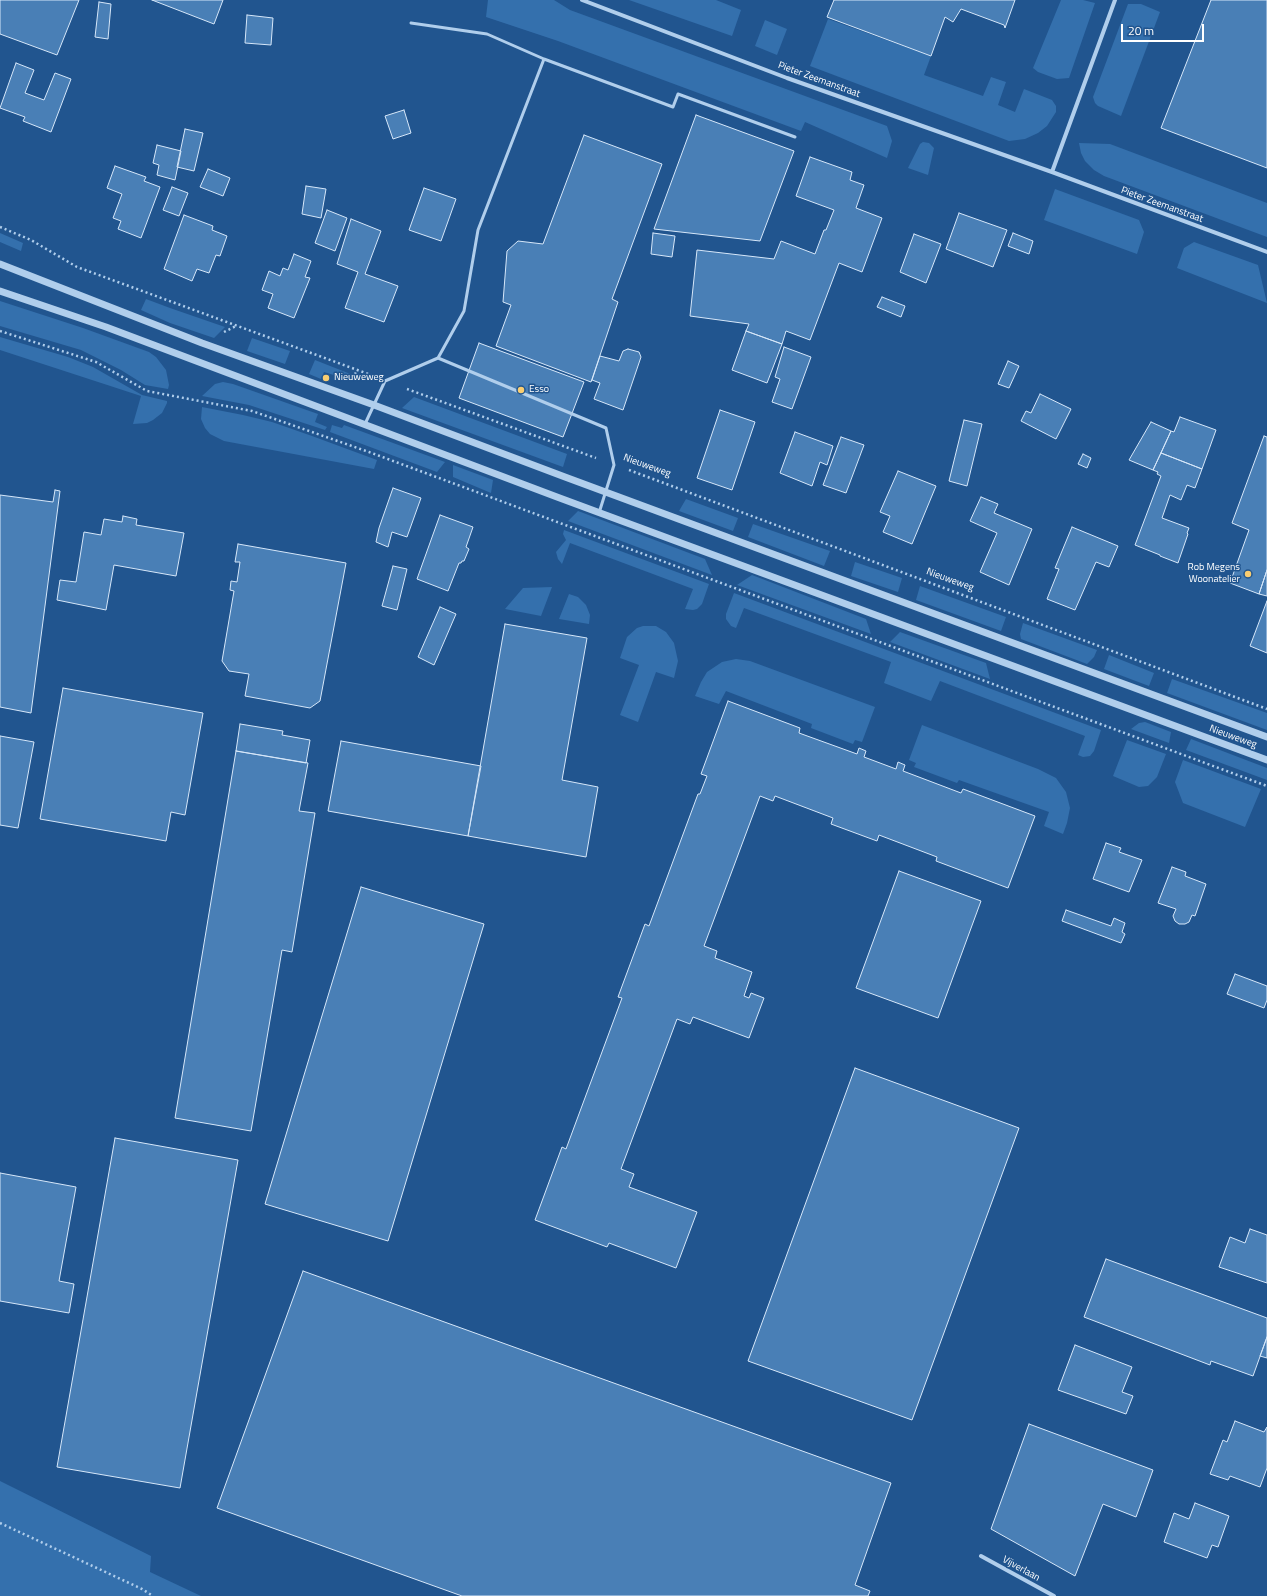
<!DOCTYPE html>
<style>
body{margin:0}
#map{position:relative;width:1267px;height:1596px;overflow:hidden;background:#21558f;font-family:"Titillium Web",sans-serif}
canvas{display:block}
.scale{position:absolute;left:1121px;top:24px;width:83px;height:18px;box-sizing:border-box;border:2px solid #fff;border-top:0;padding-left:5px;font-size:12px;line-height:14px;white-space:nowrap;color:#fff;-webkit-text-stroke:3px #21558f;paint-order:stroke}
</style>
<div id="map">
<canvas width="1267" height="1596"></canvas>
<div class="scale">20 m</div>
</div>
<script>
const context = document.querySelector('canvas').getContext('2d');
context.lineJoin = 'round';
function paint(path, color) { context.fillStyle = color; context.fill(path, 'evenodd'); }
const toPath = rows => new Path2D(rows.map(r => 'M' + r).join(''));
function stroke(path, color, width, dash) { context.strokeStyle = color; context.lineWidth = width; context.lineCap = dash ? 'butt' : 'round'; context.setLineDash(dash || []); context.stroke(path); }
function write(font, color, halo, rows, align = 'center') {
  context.font = font + ' "Titillium Web",sans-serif'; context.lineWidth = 3; context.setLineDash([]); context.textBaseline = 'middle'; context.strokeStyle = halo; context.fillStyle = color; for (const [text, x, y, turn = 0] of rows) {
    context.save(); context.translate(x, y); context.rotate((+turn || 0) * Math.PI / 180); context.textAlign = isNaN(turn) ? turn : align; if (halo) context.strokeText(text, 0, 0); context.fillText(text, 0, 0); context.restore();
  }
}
paint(toPath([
 [488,0,554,0,570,10,887,126,892,141,887,158,805,122,801,131,558,41,486,17],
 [629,0,716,0,741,10,732,36],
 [1061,0,1083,0,1095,3,1069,78,1057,79,1038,72,1033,68],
 [1128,4,1141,4,1160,12,1121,116,1098,106,1095,103,1093,97],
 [828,19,931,56,924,75,983,96,991,77,1006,82,998,105,1015,112,1024,89,1052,100,1056,106,1056,112,1047,126,1038,133,1025,139,1009,141,810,66],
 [765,20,787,29,777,55,755,46],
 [923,142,929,143,934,148,928,175,908,168,920,144],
 [1079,143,1110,144,1267,203,1267,237,1104,176,1094,170,1085,161,1081,153],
 [1055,189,1139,220,1144,232,1137,254,1044,220],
 [0,233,23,243,21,251,0,242],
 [1194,242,1258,265,1267,303,1177,268,1184,248],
 [146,299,170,308,225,327,214,338,170,323,141,310],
 [0,301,83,328,149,352,156,357,166,370,169,385,168,389,145,385,121,370,81,350,0,326],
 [0,337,68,357,93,367,142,395,167,401,167,403,162,413,153,420,147,423,133,424,141,396,0,350],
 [252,338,290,351,285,364,247,351],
 [315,360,353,375,350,380,324,372,321,379,309,374],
 [223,382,233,384,318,414,315,422,327,427,325,430,249,405,202,396,215,384],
 [414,397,567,454,563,467,402,408],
 [202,407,243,415,272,422,312,436,377,460,374,469,224,441,210,434,205,428,201,419],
 [332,425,342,428,344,425,445,462,437,472,330,432],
 [453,465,493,480,491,493,453,477],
 [686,499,738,518,733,531,679,511],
 [578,511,705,559,712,575,568,521],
 [753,524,830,551,824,566,748,537],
 [564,530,709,584,702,604,697,609,693,610,685,609,693,589,570,543,562,564,558,559,556,552,566,540,563,534],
 [855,562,902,578,898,592,851,576],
 [752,575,866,619,871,634,737,585],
 [920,586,1006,617,1001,631,916,600],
 [552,587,541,616,505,609,523,588],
 [734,593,1101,730,1094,751,1090,756,1083,757,1078,755,1085,736,940,681,931,701,884,683,891,662,744,608,736,628,731,626,726,619,726,614],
 [569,594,578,597,586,605,590,615,589,624,559,619],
 [1023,623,1097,650,1094,657,1087,664,1021,639,1020,634],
 [643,626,656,626,666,632,674,643,678,661,674,678,656,672,638,722,620,715,639,665,620,658,627,637,637,628],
 [900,632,986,663,990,679,890,642],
 [1109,655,1154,673,1149,686,1104,669],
 [736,659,750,661,875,707,862,742,855,740,853,744,811,728,812,724,726,691,719,704,695,696,701,682,707,672,722,662],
 [1172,679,1267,713,1267,730,1167,693],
 [1145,722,1171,732,1169,743,1131,729,1139,723],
 [922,725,1038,769,1056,778,1066,792,1070,808,1067,823,1063,834,1044,826,1049,812,959,780,957,783,914,767,916,763,909,760],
 [1191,739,1267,768,1267,780,1186,750],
 [1127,740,1166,754,1157,777,1148,786,1139,787,1113,776],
 [1183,760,1261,789,1245,827,1183,803,1175,782],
 [0,1481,151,1556,150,1572,201,1596,0,1596]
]), '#3470ad');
const building = toPath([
 [0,0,79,0,57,55,0,34,0,0],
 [152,0,223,0,214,24,152,0],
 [834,0,1015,0,1005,28,1004,25,961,9,953,22,945,17,931,56,827,17,834,0],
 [1211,0,1267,0,1267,168,1161,128,1211,0],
 [99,2,111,4,108,39,95,37,99,2],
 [247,15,273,18,271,45,245,43,247,15],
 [16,63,34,70,25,93,44,100,55,73,71,79,51,132,23,121,25,117,0,108,16,63],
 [404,110,411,133,393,139,385,116,404,110],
 [696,115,794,151,760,241,654,229,696,115],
 [185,129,203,133,194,171,177,167,185,129],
 [584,135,662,164,612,299,618,302,591,382,496,346,511,305,503,302,507,251,518,241,543,244,584,135],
 [157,145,181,151,175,180,157,175,159,165,153,163,157,145],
 [810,157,852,172,850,180,864,185,856,208,882,218,862,272,839,263,810,340,786,331,782,344,746,331,749,324,690,316,697,250,774,259,781,241,815,254,824,230,826,230,834,210,796,196,810,157],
 [115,166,146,177,144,181,160,187,141,238,118,229,121,221,113,218,122,194,107,188,115,166],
 [208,169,230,178,223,196,200,187,208,169],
 [306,186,326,189,321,218,302,214,306,186],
 [172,187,188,193,179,216,163,210,172,187],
 [424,188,456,199,441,241,409,230,424,188],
 [327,210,347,218,335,251,315,243,327,210],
 [959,213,1007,230,993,267,946,249,959,213],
 [184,215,213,226,212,230,227,236,220,256,216,255,209,273,197,269,192,281,164,269,184,215],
 [351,219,381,231,365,274,398,286,384,322,345,308,358,272,337,264,351,219],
 [653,233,675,236,672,257,651,254,653,233],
 [1013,233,1033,241,1029,254,1008,246,1013,233],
 [914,234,941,244,926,283,900,272,914,234],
 [294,254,311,261,305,277,310,278,294,318,268,308,273,294,262,290,269,271,280,276,283,268,288,270,294,254],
 [882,297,905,306,901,317,877,307,882,297],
 [746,331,782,344,767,383,732,370,746,331],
 [479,343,584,382,563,437,459,398,479,343],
 [784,347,811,357,792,409,772,402,780,379,775,377,784,347],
 [628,349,639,352,641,357,623,410,594,399,600,383,592,380,600,356,619,361,623,351,628,349],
 [1008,361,1019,366,1009,388,998,384,1008,361],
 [1040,394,1071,409,1056,439,1021,421,1026,411,1031,413,1040,394],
 [720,410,755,422,732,490,697,478,720,410],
 [1180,417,1216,430,1202,469,1161,453,1171,431,1174,432,1180,417],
 [964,420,982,424,967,486,949,481,964,420],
 [1151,422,1171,431,1153,470,1129,460,1151,422],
 [795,432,833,446,827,465,820,462,812,486,780,473,795,432],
 [1264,436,1267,437,1267,570,1259,594,1230,583,1249,530,1232,523,1264,436],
 [841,437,864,445,846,493,823,485,841,437],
 [1161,453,1202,469,1195,488,1187,485,1181,500,1170,495,1162,518,1189,528,1187,533,1188,534,1178,563,1160,556,1160,555,1135,545,1161,476,1157,474,1158,472,1153,470,1161,453],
 [1083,454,1091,458,1087,468,1078,464,1083,454],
 [898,471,936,486,912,544,883,532,890,516,880,512,898,471],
 [393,488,421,498,407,537,392,532,388,547,376,542,379,528,393,488],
 [55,490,60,491,31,713,0,707,0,495,53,502,55,490],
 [981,497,998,504,994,513,1032,529,1009,585,980,572,997,533,970,521,981,497],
 [440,515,473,527,466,547,469,549,464,561,462,561,461,563,459,563,448,591,417,579,440,515],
 [123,516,137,519,136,525,184,533,176,576,114,565,106,610,57,600,60,580,76,582,84,532,101,535,104,519,122,522,123,516],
 [1072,527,1118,546,1109,567,1096,562,1075,610,1047,599,1059,569,1055,568,1072,527],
 [238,544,346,563,320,701,310,708,245,696,249,674,229,671,222,661,234,591,230,590,231,581,237,582,240,562,235,562,238,544],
 [393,566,407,569,397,610,382,606,393,566],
 [1267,570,1267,596,1259,594,1267,570],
 [1267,601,1267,653,1250,646,1267,601],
 [440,607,456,614,434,665,418,657,440,607],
 [505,624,587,638,562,780,598,787,586,857,468,836,505,624],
 [63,688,203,713,185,815,171,812,166,841,40,819,63,688],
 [728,701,800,728,799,733,857,754,859,748,866,751,864,757,896,769,898,762,905,765,903,771,961,793,963,789,1035,816,1008,888,936,861,937,857,879,835,877,841,831,824,833,818,775,796,773,801,760,796,704,946,717,951,715,958,752,972,744,996,749,998,751,993,764,998,749,1038,693,1017,690,1024,677,1019,621,1169,634,1174,629,1187,697,1212,676,1268,609,1243,607,1247,535,1220,562,1147,566,1149,622,998,618,997,645,924,649,926,698,794,700,794,707,776,701,774,728,701],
 [240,724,283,731,282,735,310,740,306,763,236,751,240,724],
 [0,736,34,742,18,828,0,825,0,736],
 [341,741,481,766,468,836,328,811,341,741],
 [236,751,308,763,299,811,315,813,292,952,282,950,251,1131,175,1118,236,751],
 [1106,843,1121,848,1119,852,1142,860,1129,892,1093,879,1106,843],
 [1172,867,1186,872,1185,876,1206,884,1195,916,1192,915,1189,922,1185,924,1179,924,1175,921,1173,916,1176,909,1158,903,1172,867],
 [899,871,981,901,938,1018,856,988,899,871],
 [361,887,484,924,388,1241,265,1204,361,887],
 [1066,910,1111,926,1114,918,1125,923,1122,932,1125,934,1121,943,1062,921,1066,910],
 [1235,974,1267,986,1267,1000,1264,1008,1227,994,1235,974],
 [855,1068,1019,1128,912,1420,748,1361,855,1068],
 [115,1138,238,1160,180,1488,57,1467,115,1138],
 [0,1173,76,1187,59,1281,74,1284,69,1313,0,1301,0,1173],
 [1250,1229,1267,1235,1267,1283,1219,1267,1230,1237,1245,1243,1250,1229],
 [1106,1259,1267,1318,1267,1337,1253,1376,1211,1361,1210,1365,1084,1317,1106,1259],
 [303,1271,891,1483,855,1585,870,1591,868,1596,462,1596,217,1508,303,1271],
 [1267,1337,1267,1358,1260,1356,1267,1337],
 [1075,1345,1132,1367,1122,1392,1133,1396,1126,1414,1058,1390,1075,1345],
 [1235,1421,1264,1432,1267,1427,1267,1468,1260,1487,1230,1476,1228,1480,1210,1474,1223,1440,1227,1442,1235,1421],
 [1029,1424,1153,1470,1136,1517,1103,1504,1075,1576,991,1529,1029,1424],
 [1195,1503,1229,1516,1218,1547,1212,1545,1207,1558,1164,1542,1174,1513,1189,1519,1195,1503]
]);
paint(building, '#497fb6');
stroke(building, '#d6e7f9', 1);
stroke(toPath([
 [0,227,31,240,77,267,371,375],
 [0,331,96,362,147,391,252,411,369,452,1267,786],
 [224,332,236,326],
 [353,379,357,370],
 [407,389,596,458],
 [629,470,1267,709],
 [0,1523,142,1589,153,1596]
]), '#b0ceec', 2.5, [2, 3]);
stroke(toPath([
 [411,23,487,34,544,59,673,107,678,94,795,137],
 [438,358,464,311,478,230,544,59],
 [365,424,385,381,438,358,606,428,614,465,599,513]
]), '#b0ceec', 3);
stroke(toPath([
 [582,0,787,78,1052,172,1267,252],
 [1052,172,1115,0],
 [981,1556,1054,1596]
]), '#b0ceec', 4);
stroke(toPath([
 [0,264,202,343,374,405,565,477,1267,737],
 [0,291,106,327,557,497,1267,760]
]), '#b0ceec', 7);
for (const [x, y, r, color] of [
 [326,378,4,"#f9cd71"],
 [521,390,4,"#f9cd71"],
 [1248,574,4,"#f9cd71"]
]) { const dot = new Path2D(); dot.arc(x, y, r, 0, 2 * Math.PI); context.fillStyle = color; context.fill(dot); stroke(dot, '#21558f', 1.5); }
write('10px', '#fff', '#21558f', [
 ["Pieter Zeemanstraat",819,80,20],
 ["Pieter Zeemanstraat",1162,205,20],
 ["Nieuweweg",647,466,20],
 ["Nieuweweg",950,580,20],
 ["Nieuweweg",1233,737,20],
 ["Vijverlaan",1021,1569,29]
]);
write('10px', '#fff', '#21558f', [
 ["Nieuweweg",334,378],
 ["Esso",529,390],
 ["Rob Megens",1240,568,"right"],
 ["Woonatelier",1240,580,"right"]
], 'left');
</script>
